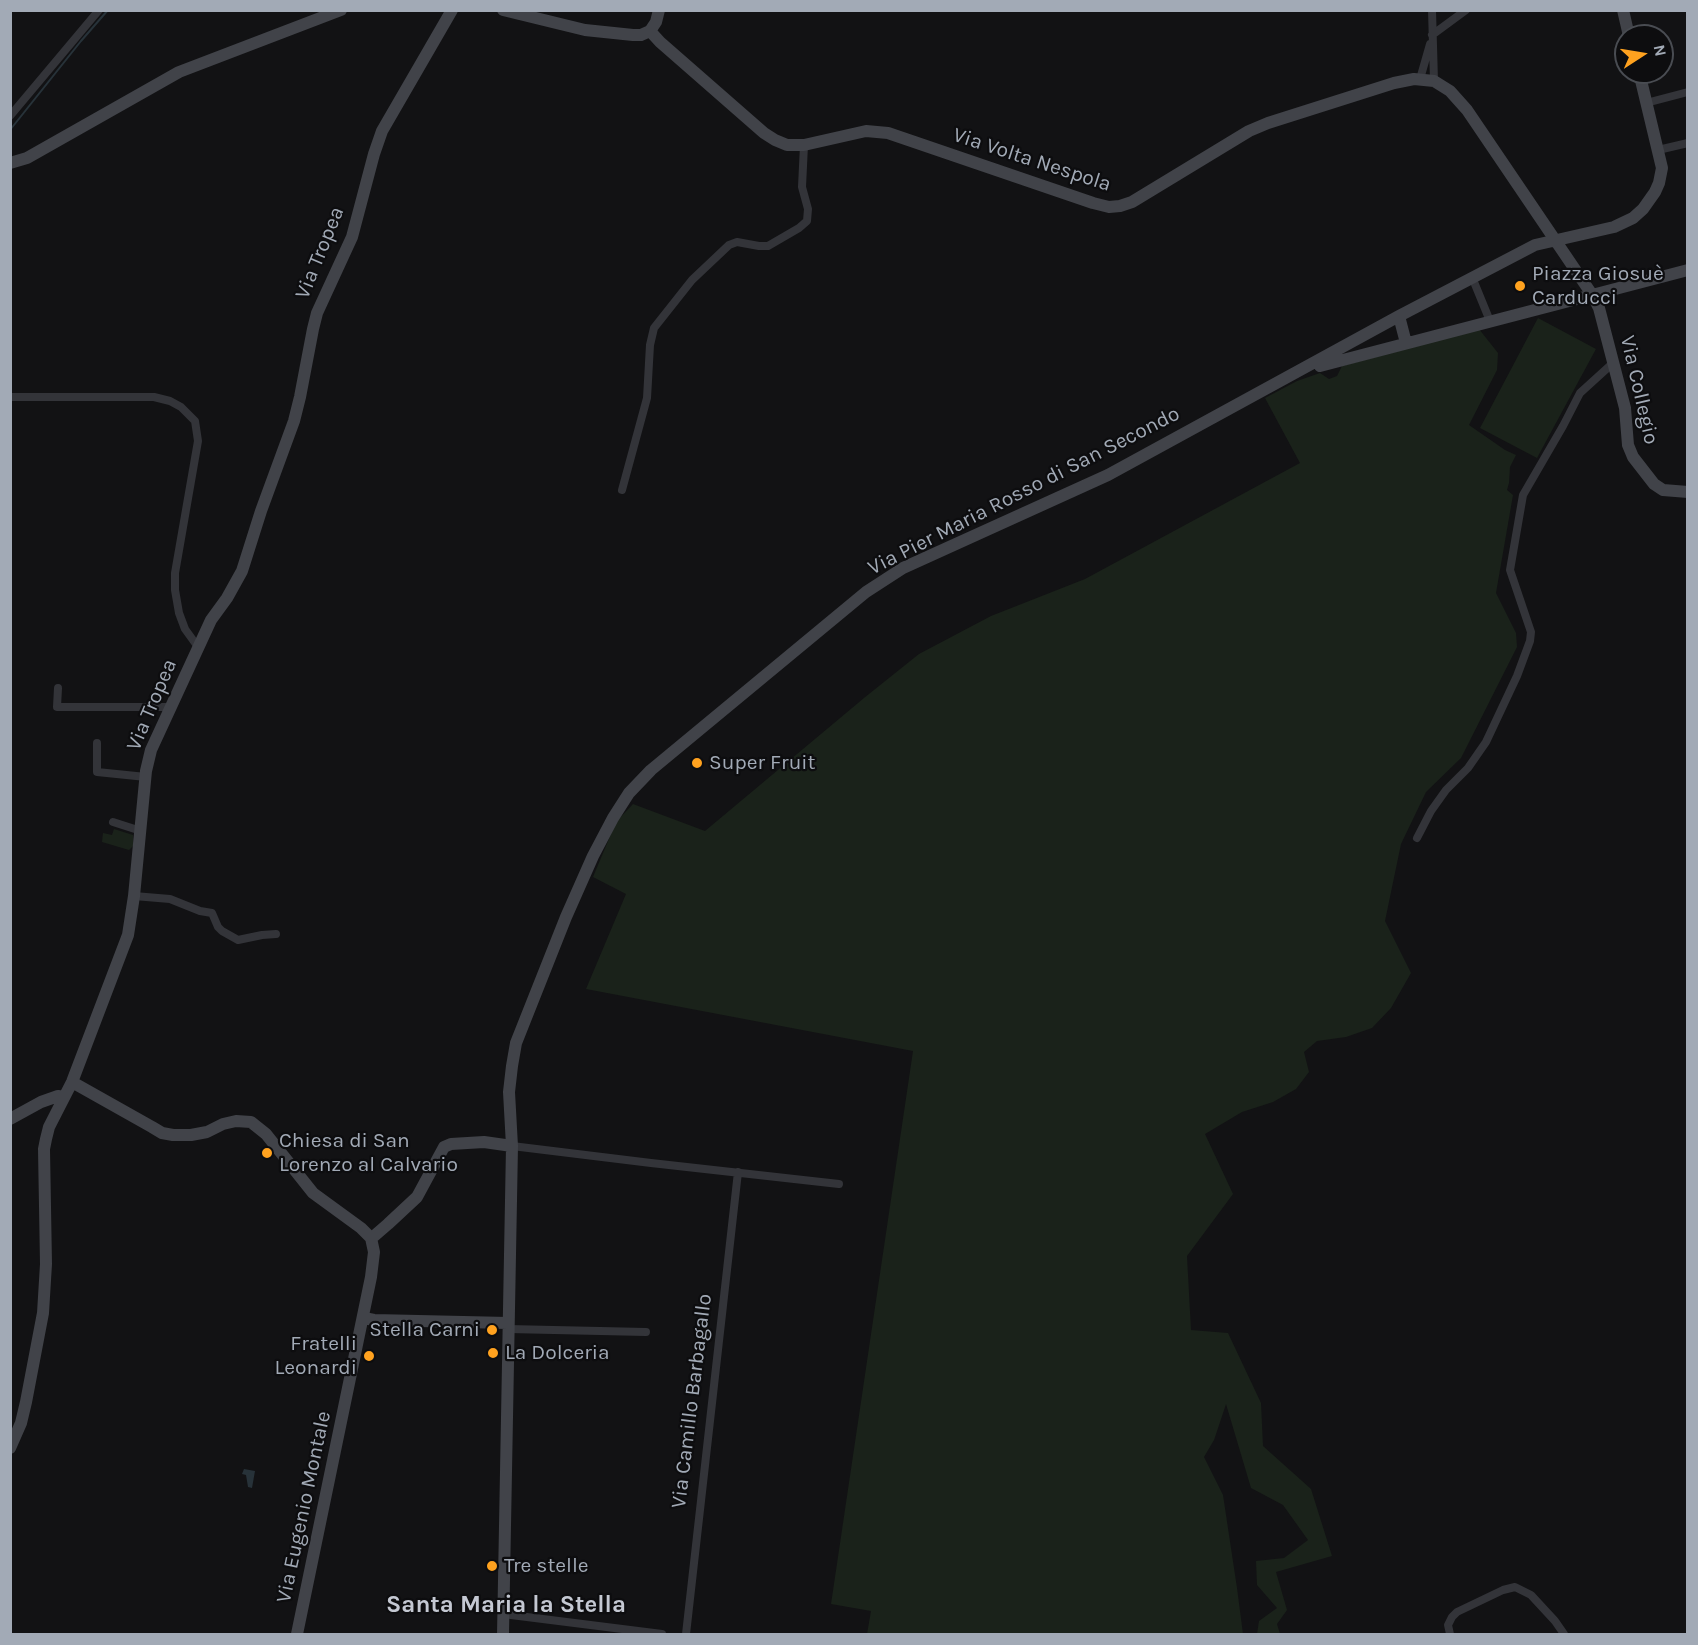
<!DOCTYPE html>
<meta charset="utf-8">
<style>
body{margin:0}
#map{position:relative;width:1698px;height:1645px;overflow:hidden;background:#121214;font-family:Karla,sans-serif}
canvas{display:block}
.frame{position:absolute;inset:0;border:12px solid #a2aab6;pointer-events:none}
.north{position:absolute;left:1614px;top:24px;width:60px;height:60px;box-sizing:border-box;background:#0d0d0f;border:2px solid #494c52;border-radius:50%;rotate:78deg;font-size:16px;font-weight:700;line-height:24px;text-align:center;color:#a2aab6}
.north::after{content:'';display:block;margin:auto;width:21px;height:27px;background:#ffa21f;clip-path:polygon(50% 0,100% 100%,50% 72%,0 100%)}
</style>
<div id="map">
<canvas width="1698" height="1645"></canvas>
<div class="frame"></div>
<div class="north">N</div>
</div>
<script>
const context = document.querySelector('canvas').getContext('2d');
context.lineJoin = 'round';
function paint(path, color) { context.fillStyle = color; context.fill(path, 'evenodd'); }
const toPath = rows => new Path2D(rows.map(r => 'M' + r).join(''));
function stroke(path, color, width, dash) { context.strokeStyle = color; context.lineWidth = width; context.lineCap = dash ? 'butt' : 'round'; context.setLineDash(dash || []); context.stroke(path); }
function write(font, color, halo, rows, align = 'center') {
  context.font = font + ' Karla,sans-serif'; context.lineWidth = 4.5; context.setLineDash([]); context.textBaseline = 'middle'; context.strokeStyle = halo; context.fillStyle = color; for (const [text, x, y, turn = 0] of rows) {
    context.save(); context.translate(x, y); context.rotate((+turn || 0) * Math.PI / 180); context.textAlign = isNaN(turn) ? turn : align; if (halo) context.strokeText(text, 0, 0); context.fillText(text, 0, 0); context.restore();
  }
}
paint(toPath([
 [1538,318,1596,349,1537,458,1480,428],
 [1479,329,1498,353,1497,370,1469,425,1505,450,1516,455,1510,467,1509,483,1507,490,1513,495,1496,593,1516,633,1517,647,1461,758,1426,792,1401,844,1385,921,1411,973,1391,1008,1372,1028,1346,1037,1317,1041,1304,1052,1309,1072,1296,1089,1273,1102,1242,1112,1205,1134,1233,1194,1187,1256,1191,1330,1228,1333,1261,1403,1263,1446,1311,1489,1332,1556,1276,1572,1287,1610,1277,1624,1280,1634,1257,1634,1259,1621,1277,1608,1257,1585,1256,1561,1284,1558,1308,1540,1283,1505,1251,1488,1226,1404,1214,1440,1204,1457,1223,1495,1237,1588,1243,1634,867,1634,871,1611,831,1604,913,1051,586,989,626,894,593,877,616,822,633,804,705,831,864,698,919,654,991,616,1085,579,1300,463,1265,398,1297,381,1320,373,1329,379,1337,376,1342,366],
 [114,829,133,835,133,846,129,850,102,842,103,833,112,835]
]), '#1a221a');
paint(toPath([
 [244,1469,255,1471,252,1488,248,1487,246,1475,242,1474]
]), '#273239');
stroke(toPath([
 [10,130,81,41,108,10]
]), '#273239', 2);
stroke(toPath([
 [1432,10,1434,81],
 [1432,35,1466,10],
 [1420,79,1430,44],
 [1646,103,1688,92],
 [10,116,99,10],
 [1658,150,1688,143],
 [1472,277,1490,321],
 [10,397,154,397,170,401,181,407,195,421,198,441,175,573,175,590,179,613,185,629,198,647],
 [622,490,647,398,650,345,654,328,692,280,729,245,737,242,759,246,768,246,799,228,807,221,808,209,802,187,804,145],
 [58,688,57,707,171,707],
 [97,743,97,772,146,777],
 [113,822,141,831],
 [1417,838,1431,811,1446,790,1468,768,1486,742,1517,676,1530,641,1531,632,1510,570,1523,495,1563,426,1580,393,1613,363],
 [134,896,170,899,200,911,212,913,218,927,222,931,238,940,262,935,276,934],
 [512,1146,651,1163,839,1184],
 [508,1329,646,1332],
 [503,1614,662,1634],
 [686,1634,738,1172],
 [1450,1634,1448,1625,1452,1617,1457,1612,1503,1590,1515,1587,1531,1595,1555,1621,1564,1634]
]), '#333439', 8);
stroke(toPath([
 [503,10,585,30,633,35,641,35,650,31,656,22,659,10],
 [1623,10,1629,36],
 [650,31,660,42,764,133,775,140,787,145,804,145,866,131,888,133,1093,203,1109,207,1120,206,1132,202,1249,131,1268,123,1394,83,1414,79,1434,81,1450,91,1467,110,1593,296,1599,308,1625,408,1628,445,1633,457,1654,484,1663,490,1688,492],
 [10,163,27,158,179,72,341,10],
 [1399,316,1406,343],
 [1320,366,1688,270],
 [72,1082,152,1127,162,1133,173,1135,191,1135,207,1132,223,1124,236,1121,251,1122,266,1134,313,1193,361,1228,371,1238,374,1252,371,1277,297,1634],
 [10,1119,41,1102,58,1096,64,1097],
 [371,1238,373,1237,388,1224,417,1197,444,1147,451,1144,484,1142,512,1146],
 [364,1318,374,1320,508,1323],
 [10,1448,21,1423,26,1402,43,1313,46,1264,44,1149,46,1139,49,1127,72,1082,128,935,134,896,146,771,151,750,211,620,227,598,242,571,261,511,294,421,300,397,313,329,317,313,352,237,374,154,382,131,452,10],
 [503,1634,512,1146,509,1092,512,1066,516,1043,566,917,593,856,613,818,629,793,651,770,866,592,903,568,1108,475,1399,316,1535,245,1614,227,1633,218,1643,209,1655,192,1659,183,1662,168,1639,72]
]), '#414349', 12);
for (const [x, y, r, color] of [
 [1520,286,6,"#ffa21f"],
 [697,763,6,"#ffa21f"],
 [267,1153,6,"#ffa21f"],
 [492,1330,6,"#ffa21f"],
 [493,1353,6,"#ffa21f"],
 [369,1356,6,"#ffa21f"],
 [492,1566,6,"#ffa21f"]
]) { const dot = new Path2D(); dot.arc(x, y, r, 0, 2 * Math.PI); context.fillStyle = color; context.fill(dot); stroke(dot, '#0d0d0f', 2); }
write('21px', '#a2aab6', '#0d0d0f', [
 ["Via Volta Nespola",1032,160,18],
 ["Via Tropea",320,253,-68],
 ["Via Collegio",1639,390,77],
 ["Via Pier Maria Rosso di San Secondo",1024,491,-27],
 ["Via Tropea",152,705,-67],
 ["Via Camillo Barbagallo",692,1401,-83],
 ["Via Eugenio Montale",304,1507,-78]
]);
write('21px', '#a2aab6', '#0d0d0f', [
 ["Piazza Giosuè",1532,274],
 ["Carducci",1532,298],
 ["Super Fruit",709,763],
 ["Chiesa di San",279,1141],
 ["Lorenzo al Calvario",279,1165],
 ["Stella Carni",480,1330,"right"],
 ["Fratelli",357,1344,"right"],
 ["Leonardi",357,1368,"right"],
 ["La Dolceria",505,1353],
 ["Tre stelle",504,1566]
], 'left');
write('bold 24px', '#c4c8d2', '#0d0d0f', [
 ["Santa Maria la Stella",506,1605]
]);
</script>
